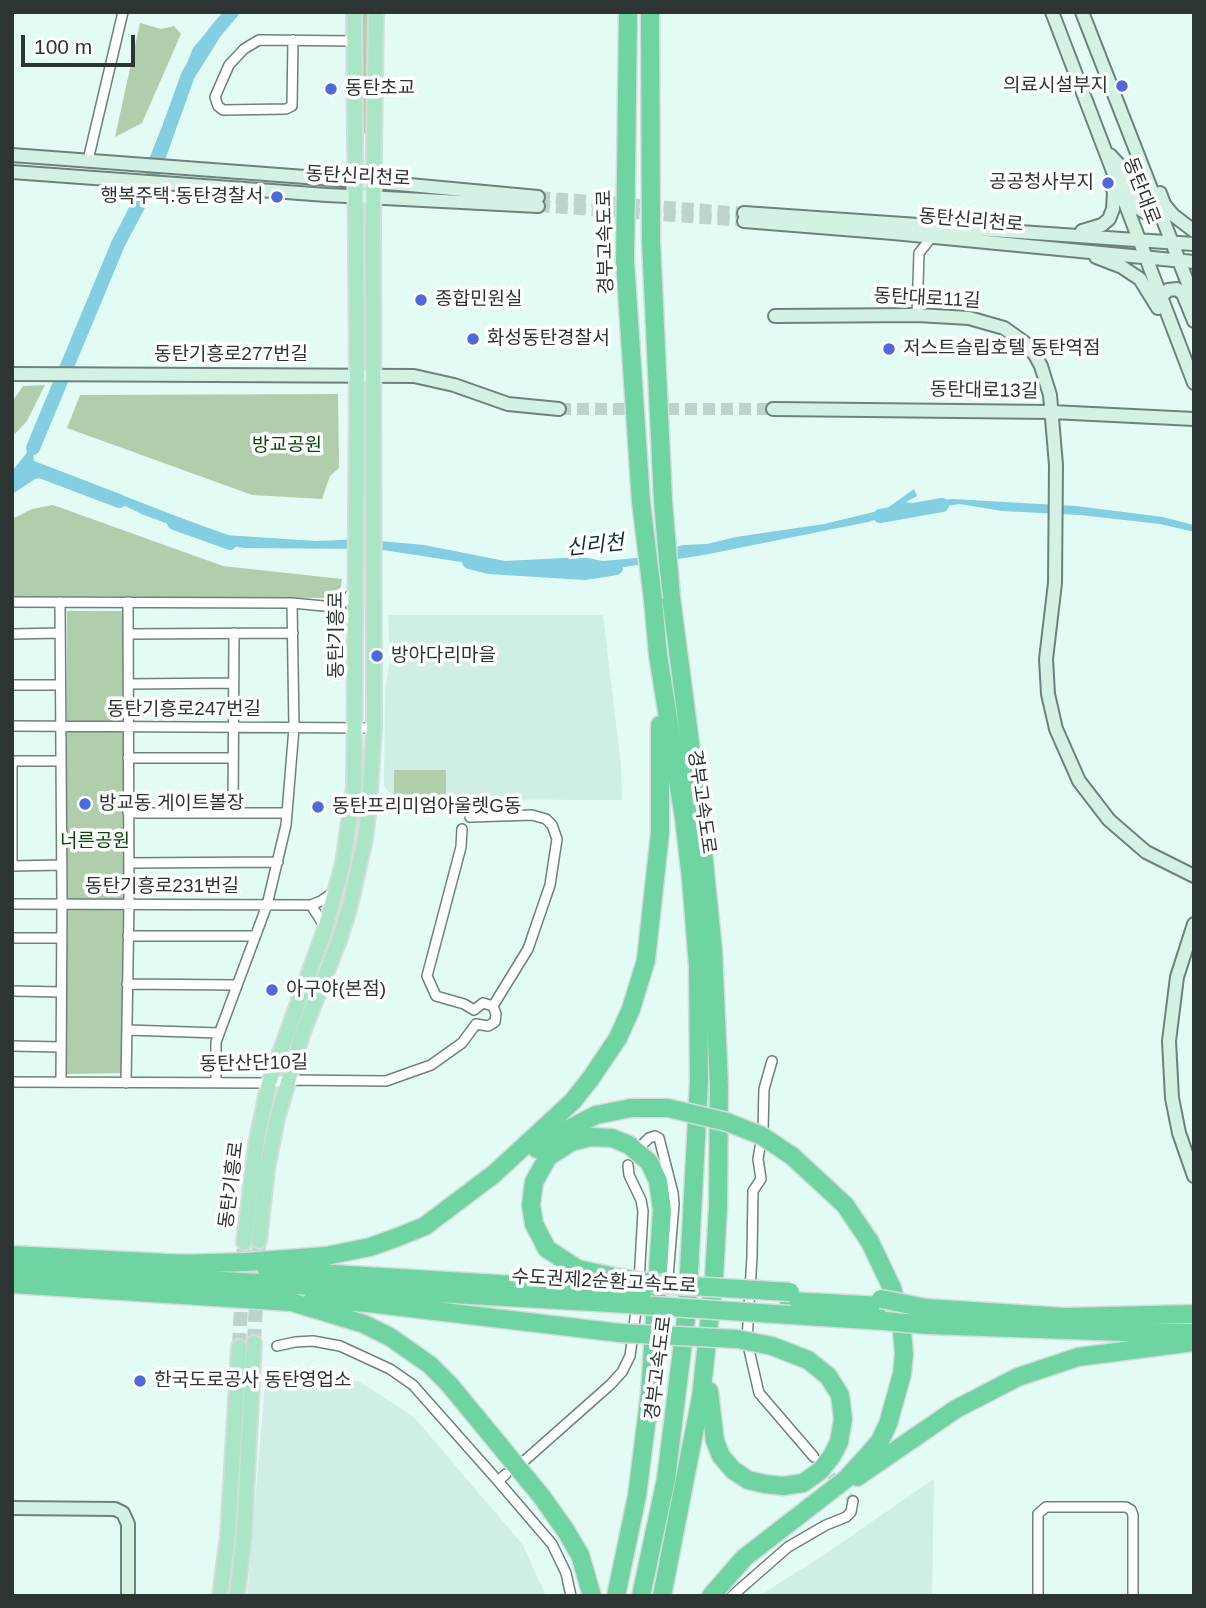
<!DOCTYPE html>
<meta charset="utf-8">
<style>
body{margin:0}
#map{position:relative;width:1206px;height:1608px;overflow:hidden;background:#e3fbf5;font-family:Helvetica,sans-serif}
canvas{display:block}
.frame{position:absolute;inset:0;border:14px solid #2c3533;pointer-events:none}
.scale{position:absolute;left:21px;top:35px;width:114px;height:32px;box-sizing:border-box;border:4px solid #2c3533;border-top:0;padding-left:9px;font-size:21px;line-height:24px;white-space:nowrap;color:#2c3533;-webkit-text-stroke:5px #fff;paint-order:stroke}
</style>
<div id="map">
<canvas width="1206" height="1608"></canvas>
<div class="frame"></div>
<div class="scale">100 m</div>
</div>
<script>
const context = document.querySelector('canvas').getContext('2d');
context.lineJoin = 'round';
function paint(path, color) { context.fillStyle = color; context.fill(path, 'evenodd'); }
const toPath = rows => new Path2D(rows.map(r => 'M' + r).join(''));
function stroke(path, color, width, dash) { context.strokeStyle = color; context.lineWidth = width; context.lineCap = dash ? 'butt' : 'round'; context.setLineDash(dash || []); context.stroke(path); }
function write(font, color, halo, rows, align = 'center') {
  context.font = font + ' Helvetica,"Noto Sans KR",sans-serif'; context.lineWidth = 7; context.setLineDash([]); context.textBaseline = 'middle'; context.strokeStyle = halo; context.fillStyle = color; for (const [text, x, y, turn = 0] of rows) {
    context.save(); context.translate(x, y); context.rotate((+turn || 0) * Math.PI / 180); context.textAlign = isNaN(turn) ? turn : align; if (halo) context.strokeText(text, 0, 0); context.fillText(text, 0, 0); context.restore();
  }
}
paint(toPath([
 [388,615,603,615,621,765,622,800,395,799,384,786,385,690,390,661],
 [266,1373,358,1381,413,1416,523,1545,546,1596,247,1596],
 [934,1479,932,1596,759,1596,825,1554]
]), '#ceeee6');
paint(toPath([
 [358,12,370,12,367,134,361,132],
 [140,23,161,29,174,26,181,34,142,123,115,137],
 [45,385,27,421,12,437,12,402,23,386],
 [338,394,339,468,330,476,322,499,252,495,67,428,80,395],
 [53,505,223,566,342,579,341,587,333,598,12,596,12,519,32,509],
 [67,611,124,611,123,1073,66,1074],
 [394,770,446,770,446,795,394,795]
]), '#b0ceac');
paint(toPath([
 [224,12,234,12,193,55,148,172,144,172,193,48],
 [142,176,144,177,65,370,61,370],
 [59,378,61,378,33,451,34,461,225,535,316,541,365,539,366,542,370,540,424,545,505,561,582,557,603,561,637,558,683,545,707,544,736,537,824,524,886,509,914,489,917,496,906,502,917,504,952,499,1076,506,1163,517,1194,525,1194,532,1160,524,1080,515,1002,511,960,504,897,513,868,522,704,555,598,571,572,572,487,566,370,548,369,542,366,542,366,549,244,548,220,544,214,539,189,529,182,529,144,515,87,488,72,477,31,466,12,486,12,471,26,454]
]), '#83cee1');
stroke(toPath([
 [33,448,118,244,148,187,188,75,215,32,232,12],
 [12,486,33,472,40,471,119,501],
 [880,516,942,505],
 [174,523,230,543],
 [469,562,489,567,585,573,616,568]
]), '#83cee1', 14);
stroke(toPath([
 [822,1465,853,1501]
]), '#bed3ce', 9, [9, 4.5]);
stroke(toPath([
 [538,197,744,213],
 [538,206,744,221],
 [559,409,773,409]
]), '#bed3ce', 12, [12, 6]);
stroke(toPath([
 [254,1343,259,1241],
 [239,1347,244,1242]
]), '#bed3ce', 14, [14, 7]);
const street = toPath([
 [293,40,292,106,286,109,223,110,218,106,215,97,229,65,244,49,259,40,354,41],
 [88,160,123,12],
 [917,315,919,253,931,238],
 [12,602,292,603,334,607],
 [60,602,62,904,61,1082],
 [353,623,349,616,334,607,343,603,355,590],
 [12,634,60,633],
 [128,634,293,633],
 [128,684,233,683],
 [12,685,60,685],
 [12,726,374,728],
 [128,758,233,758],
 [61,761,12,761,12,866,62,865],
 [128,813,287,813],
 [233,813,234,633],
 [470,817,532,815,546,819,552,825,557,839,550,885,528,949,493,1006],
 [462,829,461,847,427,976,436,996,464,1004,474,1010],
 [129,863,278,862],
 [12,904,311,905],
 [325,927,311,905,321,901,334,892],
 [128,936,255,936],
 [12,938,62,938],
 [127,984,236,985],
 [12,991,61,992],
 [474,1010,483,1003,493,1006],
 [476,1024,488,1026,495,1022,496,1014,493,1006],
 [127,1030,219,1033],
 [12,1046,61,1047],
 [772,1061,764,1089,763,1130,758,1159,761,1179,753,1191,752,1256,747,1341,759,1393,814,1457],
 [12,1082,269,1083,288,1080,386,1081,431,1065,462,1043,476,1024],
 [126,1083,129,904,128,602],
 [216,1083,216,1042,267,905,286,825,294,728,292,603],
 [638,1149,649,1138,655,1136,659,1138,673,1193,674,1204,668,1277],
 [628,1165,629,1175,641,1200,643,1211,639,1282],
 [277,1346,295,1342,313,1341,340,1346,390,1369,413,1385,498,1481],
 [523,1462,610,1385,622,1372,630,1356,637,1303],
 [506,1474,498,1481,552,1544,566,1573,571,1596],
 [732,1596,788,1547,826,1525,846,1517,851,1512,853,1501],
 [1038,1596,1038,1514,1046,1507,1126,1507,1131,1510,1133,1515,1133,1596]
]);
const secondary = toPath([
 [1052,12,1194,383],
 [1082,12,1194,299],
 [12,155,399,184,538,197],
 [1110,155,1122,168,1138,208,1148,214,1155,214,1159,211],
 [12,172,327,195,538,206],
 [1160,193,1164,204,1173,215,1194,231],
 [744,213,1194,244],
 [744,221,893,233,1194,262],
 [1082,231,1102,225,1109,219,1113,209,1114,192,1110,181],
 [1096,257,1122,267,1140,279,1158,308],
 [1161,297,1168,290,1177,289,1183,294,1194,321],
 [775,316,917,315,969,318,1004,328,1025,343,1035,355,1041,366,1050,395,1056,465,1055,583,1046,659,1048,694,1056,729,1079,781,1109,820,1146,852,1194,876],
 [12,374,414,376,454,385,508,404,559,409],
 [773,409,1052,412,1194,419],
 [1194,924,1177,977,1169,1041,1172,1098,1179,1133,1194,1176],
 [12,1508,115,1509,123,1513,128,1524,128,1596]
]);
const primary = toPath([
 [259,1241,267,1169,277,1119,302,1035,340,938,350,906,365,839,369,807,374,728,373,219,376,12],
 [244,1242,256,1144,269,1083,325,929,343,863,354,787,357,375,354,12],
 [220,1596,228,1535,239,1347],
 [237,1596,244,1533,254,1343]
]);
const highway = toPath([
 [628,12,625,261,641,502],
 [650,12,651,241,663,501,671,597,699,812,713,950,719,1086,718,1207,714,1278,701,1397,662,1596],
 [537,1149,559,1134,596,1115,631,1108],
 [12,1255,187,1264],
 [177,1264,246,1262,326,1256,370,1247,398,1237,425,1226,494,1174,573,1101,591,1078,618,1038,631,1009,646,960,660,833,660,725],
 [12,1269,611,1303],
 [267,1270,614,1291],
 [615,1277,578,1269,547,1249,534,1224,531,1205,534,1182,548,1157,571,1142,591,1137,612,1138,629,1145,649,1162,658,1181,662,1210,650,1393,637,1496,616,1596],
 [12,1284,291,1302,364,1324,390,1337,430,1365,449,1384,542,1497,566,1531,580,1555,592,1596],
 [313,1299,368,1303,620,1333],
 [789,1301,882,1306],
 [926,1308,1065,1317,1194,1314],
 [790,1315,884,1321],
 [928,1325,1152,1333,1191,1333],
 [709,1391,715,1441,721,1456,733,1470,748,1480,765,1484,783,1486,803,1483,820,1471,832,1456,839,1442,843,1419,840,1395,828,1376,808,1360,772,1346],
 [857,1477,956,1409,1018,1377,1078,1357,1194,1342],
 [641,1596,666,1479,687,1310,699,1081,698,966,691,879,684,818,658,655,653,600],
 [711,1596,744,1558,846,1479,868,1455,880,1441,888,1424,902,1374,904,1354,901,1320,892,1288,870,1242,845,1205,792,1156]
]);
stroke(street, '#6d827d', 12);
stroke(secondary, '#6d827d', 16);
stroke(primary, '#d9dbda', 18);
stroke(highway, '#d9dbda', 21);
stroke(street, '#fff', 9);
stroke(secondary, '#d4f2e3', 12);
stroke(primary, '#a8e6c7', 14);
stroke(highway, '#6ed5a2', 18);
const highwayBridge = toPath([
 [641,502,653,600],
 [631,1108,668,1108,727,1122,762,1136,792,1156],
 [615,1277,658,1284,790,1292],
 [614,1291,642,1292],
 [881,1299,926,1308],
 [611,1303,790,1315],
 [884,1321,928,1325],
 [620,1333,737,1339,772,1346]
]);
stroke(highwayBridge, '#d9dbda', 21, []);
stroke(highwayBridge, '#6ed5a2', 18);
for (const [x, y, r, color] of [
 [1122,86,7,"#4f68dd"],
 [331,89,7,"#4f68dd"],
 [1108,183,7,"#4f68dd"],
 [277,197,7,"#4f68dd"],
 [421,300,7,"#4f68dd"],
 [473,339,7,"#4f68dd"],
 [889,349,7,"#4f68dd"],
 [377,656,7,"#4f68dd"],
 [85,804,7,"#4f68dd"],
 [318,807,7,"#4f68dd"],
 [272,990,7,"#4f68dd"],
 [140,1381,7,"#4f68dd"]
]) { const dot = new Path2D(); dot.arc(x, y, r, 0, 2 * Math.PI); context.fillStyle = color; context.fill(dot); stroke(dot, '#fff', 2.5); }
write('19px', '#2c3533', '#fff', [
 ["의료시설부지",1108,86,"right"],
 ["동탄초교",345,89],
 ["공공청사부지",1094,183,"right"],
 ["행복주택.동탄경찰서",263,197,"right"],
 ["종합민원실",435,300],
 ["화성동탄경찰서",487,339],
 ["저스트슬립호텔 동탄역점",903,349],
 ["방아다리마을",391,656],
 ["방교동 게이트볼장",99,804],
 ["동탄프리미엄아울렛G동",332,807],
 ["아구야(본점)",286,990],
 ["한국도로공사 동탄영업소",154,1381]
], 'left');
write('19px', '#2c3533', '#fff', [
 ["동탄신리천로",358,177,3],
 ["동탄대로",1141,191,69],
 ["동탄신리천로",971,221,5],
 ["경부고속도로",606,242,-91],
 ["동탄대로11길",927,299,3],
 ["동탄기흥로277번길",231,355],
 ["동탄대로13길",984,391,1],
 ["동탄기흥로",337,635,-90],
 ["동탄기흥로247번길",184,710],
 ["경부고속도로",701,802,82],
 ["동탄기흥로231번길",162,887],
 ["동탄산단10길",254,1064,-1],
 ["동탄기흥로",232,1185,-83],
 ["수도권제2순환고속도로",604,1282,3],
 ["경부고속도로",659,1368,-83]
]);
write('19px', '#0b4606', '#fff', [
 ["방교공원",287,446],
 ["너른공원",95,842]
]);
write('italic 21px', '#092f37', '#fff', [
 ["신리천",595,546,-6]
]);
</script>
